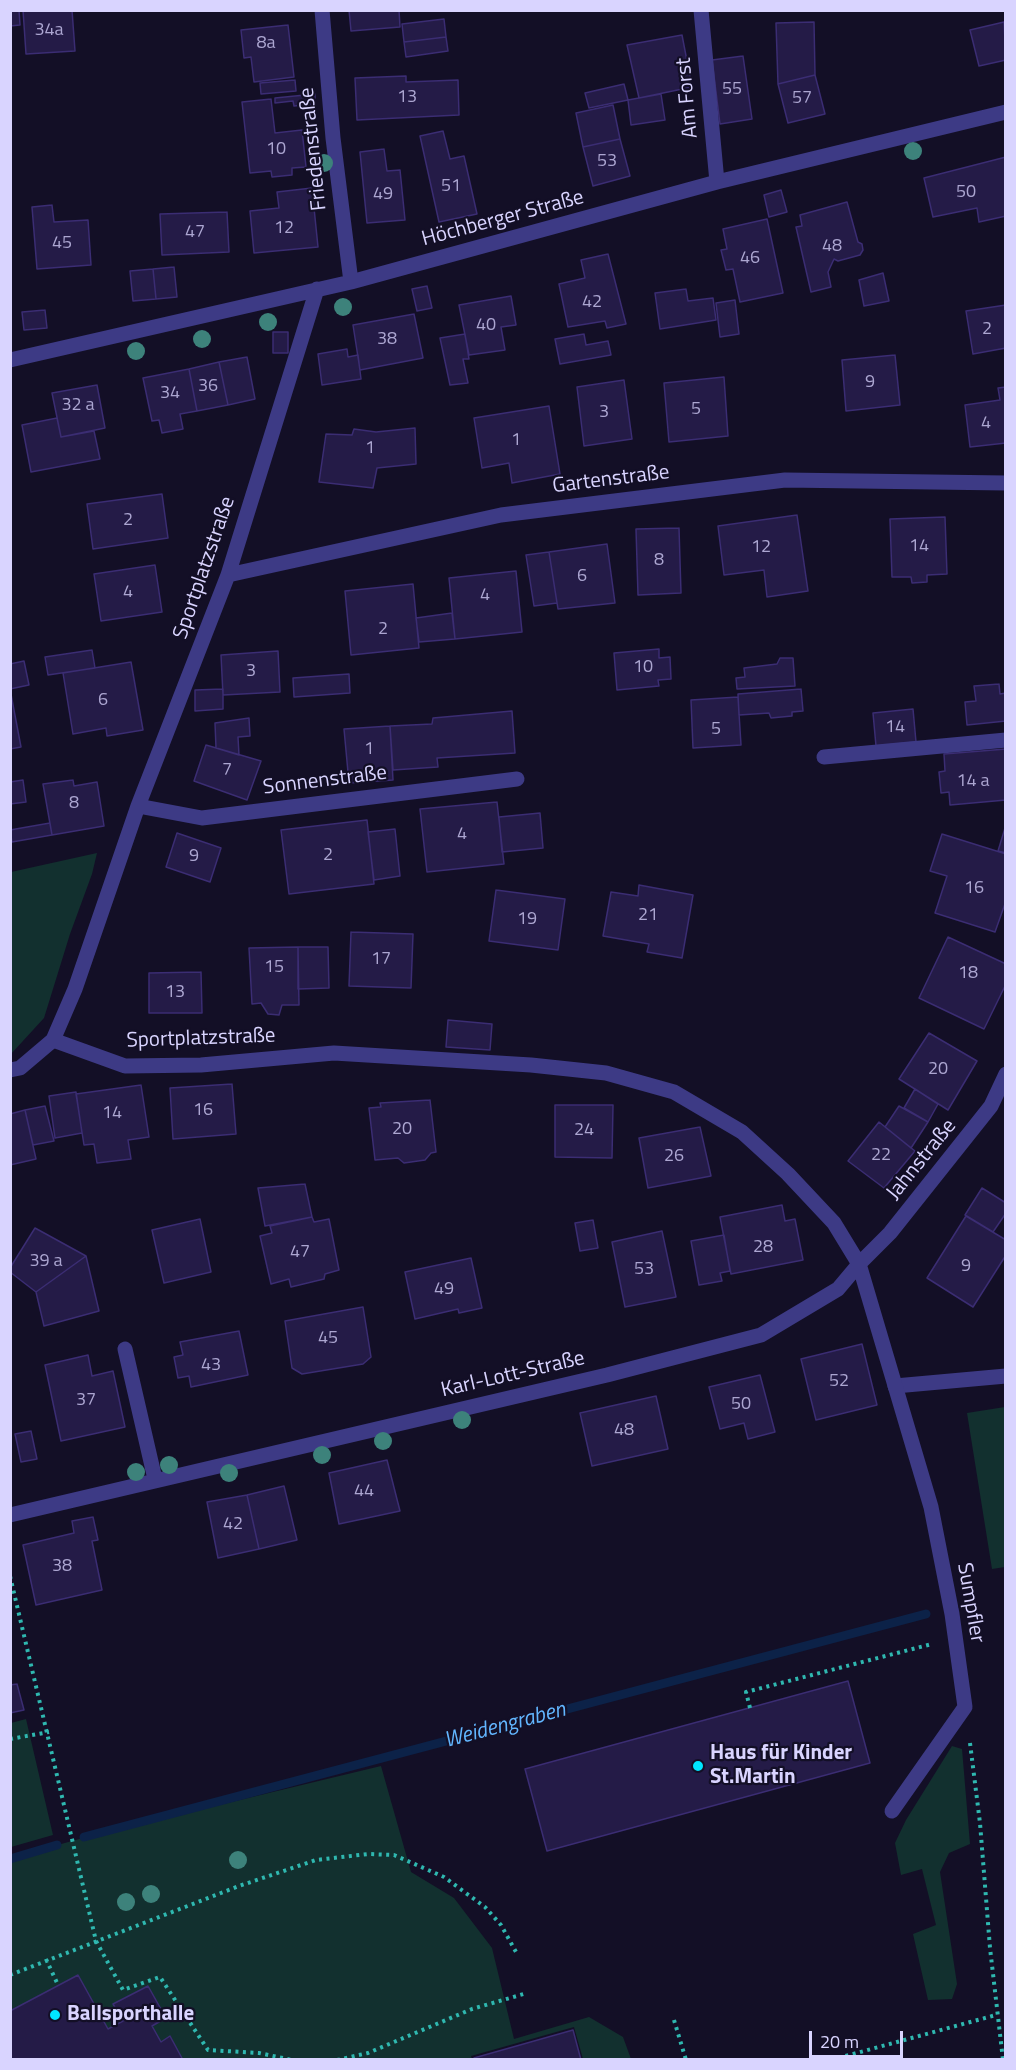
<!DOCTYPE html>
<meta charset="utf-8">
<style>
body{margin:0}
#map{position:relative;width:1016px;height:2070px;overflow:hidden;background:#130f26;font-family:"Titillium Web",sans-serif}
canvas{display:block}
.frame{position:absolute;inset:0;border:12px solid #d9d4ff;pointer-events:none}
.scale{position:absolute;left:809px;top:2031px;width:94px;height:27px;box-sizing:border-box;border:3px solid #d9d4ff;border-top:0;padding-left:8px;font-size:18px;line-height:21px;white-space:nowrap;color:#d9d4ff;-webkit-text-stroke:4px #130f26;paint-order:stroke}
</style>
<div id="map">
<canvas width="1016" height="2070"></canvas>
<div class="frame"></div>
<div class="scale">20 m</div>
</div>
<script>
const context = document.querySelector('canvas').getContext('2d');
context.lineJoin = 'round';
function paint(path, color) { context.fillStyle = color; context.fill(path, 'evenodd'); }
const toPath = rows => new Path2D(rows.map(r => 'M' + r).join(''));
function stroke(path, color, width, dash) { context.strokeStyle = color; context.lineWidth = width; context.lineCap = dash ? 'butt' : 'round'; context.setLineDash(dash || []); context.stroke(path); }
function write(font, color, halo, rows, align = 'center') {
  context.font = font + ' "Titillium Web",sans-serif'; context.lineWidth = 4.5; context.setLineDash([]); context.textBaseline = 'middle'; context.strokeStyle = halo; context.fillStyle = color; for (const [text, x, y, turn = 0] of rows) {
    context.save(); context.translate(x, y); context.rotate((+turn || 0) * Math.PI / 180); context.textAlign = isNaN(turn) ? turn : align; if (halo) context.strokeText(text, 0, 0); context.fillText(text, 0, 0); context.restore();
  }
}
paint(toPath([
 [97,853,92,874,70,934,44,1018,11,1054,11,872],
 [1005,1407,1005,1567,992,1569,967,1413],
 [26,1719,53,1835,11,1847,11,1723],
 [952,1746,962,1749,970,1844,949,1853,940,1872,957,1984,952,1999,928,2000,913,1934,936,1925,922,1869,901,1875,895,1843,906,1820],
 [381,1766,411,1872,454,1898,492,1948,514,2039,589,2017,623,2037,631,2059,583,2059,574,2027,471,2056,472,2059,11,2060,11,1858,90,1836]
]), '#12302f');
stroke(toPath([
 [84,1837,926,1614],
 [10,1859,57,1845]
]), '#0c2248', 9);
const building = toPath([
 [10,10,19,10,20,25,10,26,10,10],
 [23,10,72,10,75,51,26,54,23,10],
 [349,10,399,10,400,27,351,31,349,10],
 [444,19,446,37,404,42,402,24,444,19],
 [814,22,815,75,778,84,776,23,814,22],
 [1004,22,1006,60,979,66,970,30,1004,22],
 [288,25,294,77,254,82,251,57,244,58,241,30,288,25],
 [682,35,692,87,639,98,627,45,682,35],
 [446,37,448,51,406,57,404,42,446,37],
 [743,56,752,119,720,124,712,60,743,56],
 [815,75,825,114,788,123,778,84,815,75],
 [406,76,406,82,458,80,459,115,357,120,355,78,406,76],
 [295,80,296,91,261,94,260,83,295,80],
 [624,84,628,100,589,108,585,93,624,84],
 [315,94,315,104,294,106,293,101,275,103,275,98,315,94],
 [661,94,665,120,631,125,628,100,661,94],
 [271,99,275,133,302,130,306,167,292,168,292,175,272,177,271,171,250,173,242,102,271,99],
 [613,105,620,139,583,147,576,113,613,105],
 [443,131,450,159,464,156,477,214,439,222,420,136,443,131],
 [620,139,630,176,593,186,583,147,620,139],
 [384,149,387,171,400,170,405,220,367,223,360,152,384,149],
 [1006,157,1006,216,979,222,977,208,933,217,924,178,1006,157],
 [312,188,318,247,254,253,250,211,279,208,277,192,312,188],
 [781,190,787,212,769,217,764,195,781,190],
 [847,202,858,242,862,244,863,250,860,255,838,261,834,259,828,272,831,287,811,292,796,227,802,226,800,215,847,202],
 [52,205,54,222,88,220,91,265,37,269,32,207,52,205],
 [227,212,229,252,162,255,160,214,227,212],
 [767,219,783,293,740,302,733,269,726,270,721,250,727,249,723,229,767,219],
 [608,254,626,324,607,328,605,321,568,327,559,284,585,278,581,260,608,254],
 [174,267,177,297,156,299,153,269,174,267],
 [153,269,156,299,133,301,130,271,153,269],
 [883,273,889,301,864,306,859,280,883,273],
 [427,286,432,308,417,311,412,289,427,286],
 [686,289,688,301,713,298,716,320,660,329,655,293,686,289],
 [511,296,516,325,501,327,505,350,469,355,459,305,511,296],
 [735,300,739,334,720,337,716,303,735,300],
 [1006,305,1006,348,973,354,966,311,1006,305],
 [45,310,47,328,24,330,22,312,45,310],
 [414,314,423,358,360,370,353,325,414,314],
 [273,332,288,332,288,353,273,353,273,332],
 [465,334,469,359,463,359,468,383,450,385,440,338,465,334],
 [584,334,586,345,608,341,611,355,560,364,555,339,584,334],
 [347,349,348,357,358,355,361,379,322,385,318,354,347,349],
 [895,355,900,405,846,411,842,360,895,355],
 [247,357,255,399,228,405,219,362,247,357],
 [219,362,228,405,197,411,189,369,219,362],
 [189,369,197,411,180,414,183,429,162,433,159,420,152,421,143,378,189,369],
 [724,377,728,436,669,442,664,383,724,377],
 [624,380,632,439,584,446,577,387,624,380],
 [97,385,105,428,61,437,52,393,97,385],
 [1006,387,1006,443,970,447,965,405,1000,400,998,388,1006,387],
 [549,406,560,474,512,483,509,463,482,468,474,418,549,406],
 [57,418,61,437,94,431,100,459,31,472,22,425,57,418],
 [415,428,416,464,377,468,373,488,319,482,326,434,352,435,354,429,376,432,415,428],
 [162,494,168,538,93,549,87,504,162,494],
 [797,515,808,591,767,597,764,570,724,575,718,526,797,515],
 [945,517,947,574,927,575,927,582,912,583,911,577,892,577,890,519,945,517],
 [679,528,681,593,638,595,636,529,679,528],
 [607,544,615,603,558,609,549,552,607,544],
 [549,552,557,603,534,606,526,555,549,552],
 [155,565,162,612,101,621,94,574,155,565],
 [516,571,522,632,455,639,449,578,516,571],
 [413,584,419,648,351,655,345,591,413,584],
 [452,613,455,639,419,642,416,618,452,613],
 [659,649,659,658,670,657,671,679,658,680,659,686,617,690,614,653,659,649],
 [92,650,95,668,48,675,45,657,92,650],
 [278,651,280,692,223,695,221,655,278,651],
 [780,658,793,658,795,686,737,689,736,678,745,677,744,668,777,664,780,658],
 [24,661,29,685,10,689,10,664,24,661],
 [131,662,143,730,107,736,106,728,73,734,63,673,131,662],
 [349,674,350,693,294,697,293,678,349,674],
 [999,684,1000,694,1006,693,1006,721,967,725,965,702,976,701,974,686,999,684],
 [10,689,21,747,10,749,10,689],
 [223,689,223,709,195,711,195,690,223,689],
 [801,689,803,711,792,712,792,716,771,718,769,713,739,715,738,694,801,689],
 [738,697,741,745,693,748,691,700,738,697],
 [913,709,916,742,876,746,873,713,913,709],
 [512,711,515,753,437,758,438,767,393,770,390,726,432,724,433,718,512,711],
 [249,718,250,736,238,737,239,755,216,748,215,723,249,718],
 [390,726,393,780,349,783,344,729,390,726],
 [206,745,261,761,247,800,194,781,206,745],
 [1006,749,1006,800,950,805,949,792,941,793,939,772,945,771,944,754,1006,749],
 [23,780,26,802,10,804,10,782,23,780],
 [73,780,74,786,97,782,104,826,52,835,43,784,73,780],
 [497,802,504,864,427,872,420,809,497,802],
 [540,813,543,848,502,852,499,817,540,813],
 [367,820,374,884,289,894,281,830,367,820],
 [50,823,52,835,12,842,10,830,50,823],
 [1005,828,1006,828,1006,853,998,851,1005,828],
 [395,829,400,876,374,880,368,832,395,829],
 [177,833,221,848,210,882,166,867,177,833],
 [942,834,1006,854,1006,901,995,932,935,913,947,876,930,871,942,834],
 [639,885,693,895,682,958,647,952,649,944,603,936,611,892,638,896,639,885],
 [496,890,565,899,558,950,489,941,496,890],
 [351,932,413,934,411,988,349,986,351,932],
 [948,937,1006,964,1006,984,984,1029,919,998,948,937],
 [298,947,299,1005,282,1005,279,1015,268,1014,261,1003,252,1004,249,948,298,947],
 [298,947,328,947,329,988,298,989,298,947],
 [201,972,202,1013,149,1013,149,973,201,972],
 [448,1020,492,1024,490,1050,446,1047,448,1020],
 [929,1033,977,1061,948,1110,899,1079,929,1033],
 [232,1084,236,1134,173,1139,170,1088,232,1084],
 [141,1085,149,1137,128,1140,131,1159,97,1163,94,1144,84,1145,76,1094,141,1085],
 [915,1089,938,1104,928,1122,904,1108,915,1089],
 [76,1092,82,1133,55,1138,49,1096,76,1092],
 [430,1100,436,1152,431,1153,425,1160,404,1163,398,1158,375,1160,369,1108,381,1107,380,1103,430,1100],
 [555,1105,613,1105,612,1158,555,1157,555,1105],
 [45,1106,54,1141,33,1145,25,1110,45,1106],
 [899,1106,928,1122,911,1148,885,1127,899,1106],
 [25,1110,36,1159,10,1165,10,1114,25,1110],
 [879,1122,915,1151,884,1188,848,1161,879,1122],
 [700,1127,711,1176,648,1188,639,1138,700,1127],
 [305,1184,312,1217,265,1226,258,1188,305,1184],
 [982,1188,1006,1203,1006,1213,993,1232,965,1215,982,1188],
 [782,1205,785,1221,795,1219,803,1260,731,1274,720,1217,782,1205],
 [966,1216,1006,1240,1006,1255,973,1307,927,1278,966,1216],
 [312,1217,314,1222,329,1219,339,1270,325,1274,324,1279,291,1287,289,1279,271,1284,260,1236,272,1233,270,1226,312,1217],
 [200,1219,211,1272,164,1283,152,1230,200,1219],
 [593,1220,598,1248,580,1251,575,1223,593,1220],
 [35,1228,86,1256,36,1292,10,1272,10,1268,35,1228],
 [662,1231,676,1297,625,1307,612,1242,662,1231],
 [724,1235,730,1271,720,1273,722,1281,699,1285,691,1241,724,1235],
 [86,1256,99,1311,44,1326,36,1292,86,1256],
 [471,1258,482,1308,459,1313,458,1309,415,1319,405,1272,471,1258],
 [363,1307,371,1357,363,1364,302,1374,292,1368,285,1321,363,1307],
 [239,1331,248,1375,191,1387,189,1376,178,1378,174,1357,183,1355,180,1342,239,1331],
 [862,1344,877,1405,816,1420,801,1359,862,1344],
 [88,1355,92,1376,113,1371,125,1427,61,1441,45,1365,88,1355],
 [760,1375,775,1432,748,1439,744,1423,720,1429,709,1387,760,1375],
 [656,1396,668,1449,592,1466,580,1413,656,1396],
 [31,1431,37,1459,21,1462,15,1434,31,1431],
 [387,1460,400,1511,339,1524,329,1473,387,1460],
 [284,1486,297,1540,259,1549,247,1495,284,1486],
 [247,1495,259,1549,218,1558,207,1502,247,1495],
 [93,1517,98,1540,92,1541,102,1590,36,1605,23,1545,74,1533,72,1521,93,1517],
 [848,1681,870,1763,547,1851,525,1769,848,1681],
 [17,1684,24,1710,10,1713,10,1685,17,1684],
 [78,1975,108,2029,123,2021,113,2004,148,1986,166,2018,152,2026,161,2042,170,2036,183,2060,10,2060,10,2011,78,1975],
 [573,2030,581,2060,474,2060,474,2058,573,2030]
]);
paint(building, '#241b47');
stroke(building, '#3b2d73', 1.5);
stroke(toPath([
 [10,1576,96,1941,123,1990,160,1977,208,2050,259,2053,292,2060],
 [750,1708,746,1692,932,1644],
 [10,1739,49,1732],
 [970,1743,980,1823,990,1948,1003,2060],
 [46,1959,58,1985],
 [10,1975,239,1886,316,1860,368,1854,394,1855,444,1877,485,1907,501,1925,516,1952],
 [674,2020,686,2060],
 [337,2060,368,2053,472,2009,527,1993],
 [831,2060,996,2015]
]), '#2fb8b0', 4, [3, 4.5]);
stroke(toPath([
 [824,757,1006,740],
 [895,1386,1006,1376]
]), '#3d3a85', 15);
stroke(toPath([
 [322,10,333,138,351,282],
 [701,10,717,182],
 [10,360,351,282,717,182,1006,112],
 [228,575,501,515,785,480,1006,483],
 [138,806,202,818,517,779],
 [53,1040,125,1066,201,1065,334,1053,531,1065,606,1073,674,1092,742,1132,788,1174,834,1223,859,1264,931,1507,952,1614,965,1707,892,1811],
 [10,1070,20,1068,53,1040,75,989,138,806,228,575,317,289],
 [125,1349,155,1479],
 [10,1515,607,1375,761,1335,838,1289,859,1264,890,1233,991,1106,1006,1074]
]), '#3d3a85', 15);
context.fillStyle = '#3d827b';
for (const [x, y] of [
 [913,151],
 [324,163],
 [343,307],
 [268,322],
 [202,339],
 [136,351],
 [462,1420],
 [383,1441],
 [322,1455],
 [169,1465],
 [136,1472],
 [229,1473],
 [238,1860],
 [151,1894],
 [126,1902]
]) { context.beginPath(); context.arc(x, y, 9, 0, 2 * Math.PI); context.fill(); }
for (const [x, y, r, color] of [
 [698,1766,6,"#00e5ff"],
 [55,2015,6,"#00e5ff"]
]) { const dot = new Path2D(); dot.arc(x, y, r, 0, 2 * Math.PI); context.fillStyle = color; context.fill(dot); stroke(dot, '#130f26', 2); }
write('18px', '#aca6d1', null, [
 ["34a",49,31],
 ["8a",266,44],
 ["55",732,90],
 ["13",407,98],
 ["57",802,99],
 ["10",276,150],
 ["53",607,162],
 ["51",451,187],
 ["50",966,193],
 ["49",383,195],
 ["12",284,229],
 ["47",195,233],
 ["45",62,244],
 ["48",832,247],
 ["46",750,259],
 ["42",592,303],
 ["40",486,326],
 ["2",987,330],
 ["38",387,340],
 ["9",870,383],
 ["36",208,387],
 ["34",170,394],
 ["32 a",78,406],
 ["5",696,410],
 ["3",604,413],
 ["4",986,424],
 ["1",516,441],
 ["1",370,449],
 ["2",128,521],
 ["14",919,547],
 ["12",761,548],
 ["8",659,561],
 ["6",582,577],
 ["4",128,593],
 ["4",485,596],
 ["2",383,630],
 ["10",643,668],
 ["3",251,672],
 ["6",103,701],
 ["14",895,728],
 ["5",716,730],
 ["1",369,750],
 ["7",227,771],
 ["14 a",973,782],
 ["8",74,804],
 ["4",462,835],
 ["2",328,856],
 ["9",194,857],
 ["16",974,889],
 ["21",648,916],
 ["19",527,920],
 ["17",381,960],
 ["15",274,968],
 ["18",968,974],
 ["13",175,993],
 ["20",938,1070],
 ["16",203,1111],
 ["14",112,1114],
 ["20",402,1130],
 ["24",584,1131],
 ["22",881,1156],
 ["26",674,1157],
 ["28",763,1248],
 ["47",300,1253],
 ["39 a",46,1262],
 ["9",966,1267],
 ["53",644,1270],
 ["49",444,1290],
 ["45",328,1339],
 ["43",211,1366],
 ["52",839,1382],
 ["37",86,1401],
 ["50",741,1405],
 ["48",624,1431],
 ["44",364,1492],
 ["42",233,1525],
 ["38",62,1567]
]);
write('21px', '#d9d4ff', '#130f26', [
 ["Am Forst",688,98,-95],
 ["Friedenstraße",314,149,-96],
 ["Höchberger Straße",503,219,-15],
 ["Gartenstraße",611,480,-7],
 ["Sportplatzstraße",205,568,-71],
 ["Sonnenstraße",325,781,-7],
 ["Sportplatzstraße",201,1039,-2],
 ["Jahnstraße",922,1160,-51],
 ["Karl-Lott-Straße",513,1375,-13],
 ["Sumpfler",970,1603,80]
]);
write('bold 21px', '#d9d4ff', '#130f26', [
 ["Haus für Kinder",710,1754],
 ["St.Martin",710,1778],
 ["Ballsporthalle",67,2015]
], 'left');
write('italic 22px', '#62b6ff', '#130f26', [
 ["Weidengraben",505,1726,-15]
]);
</script>
